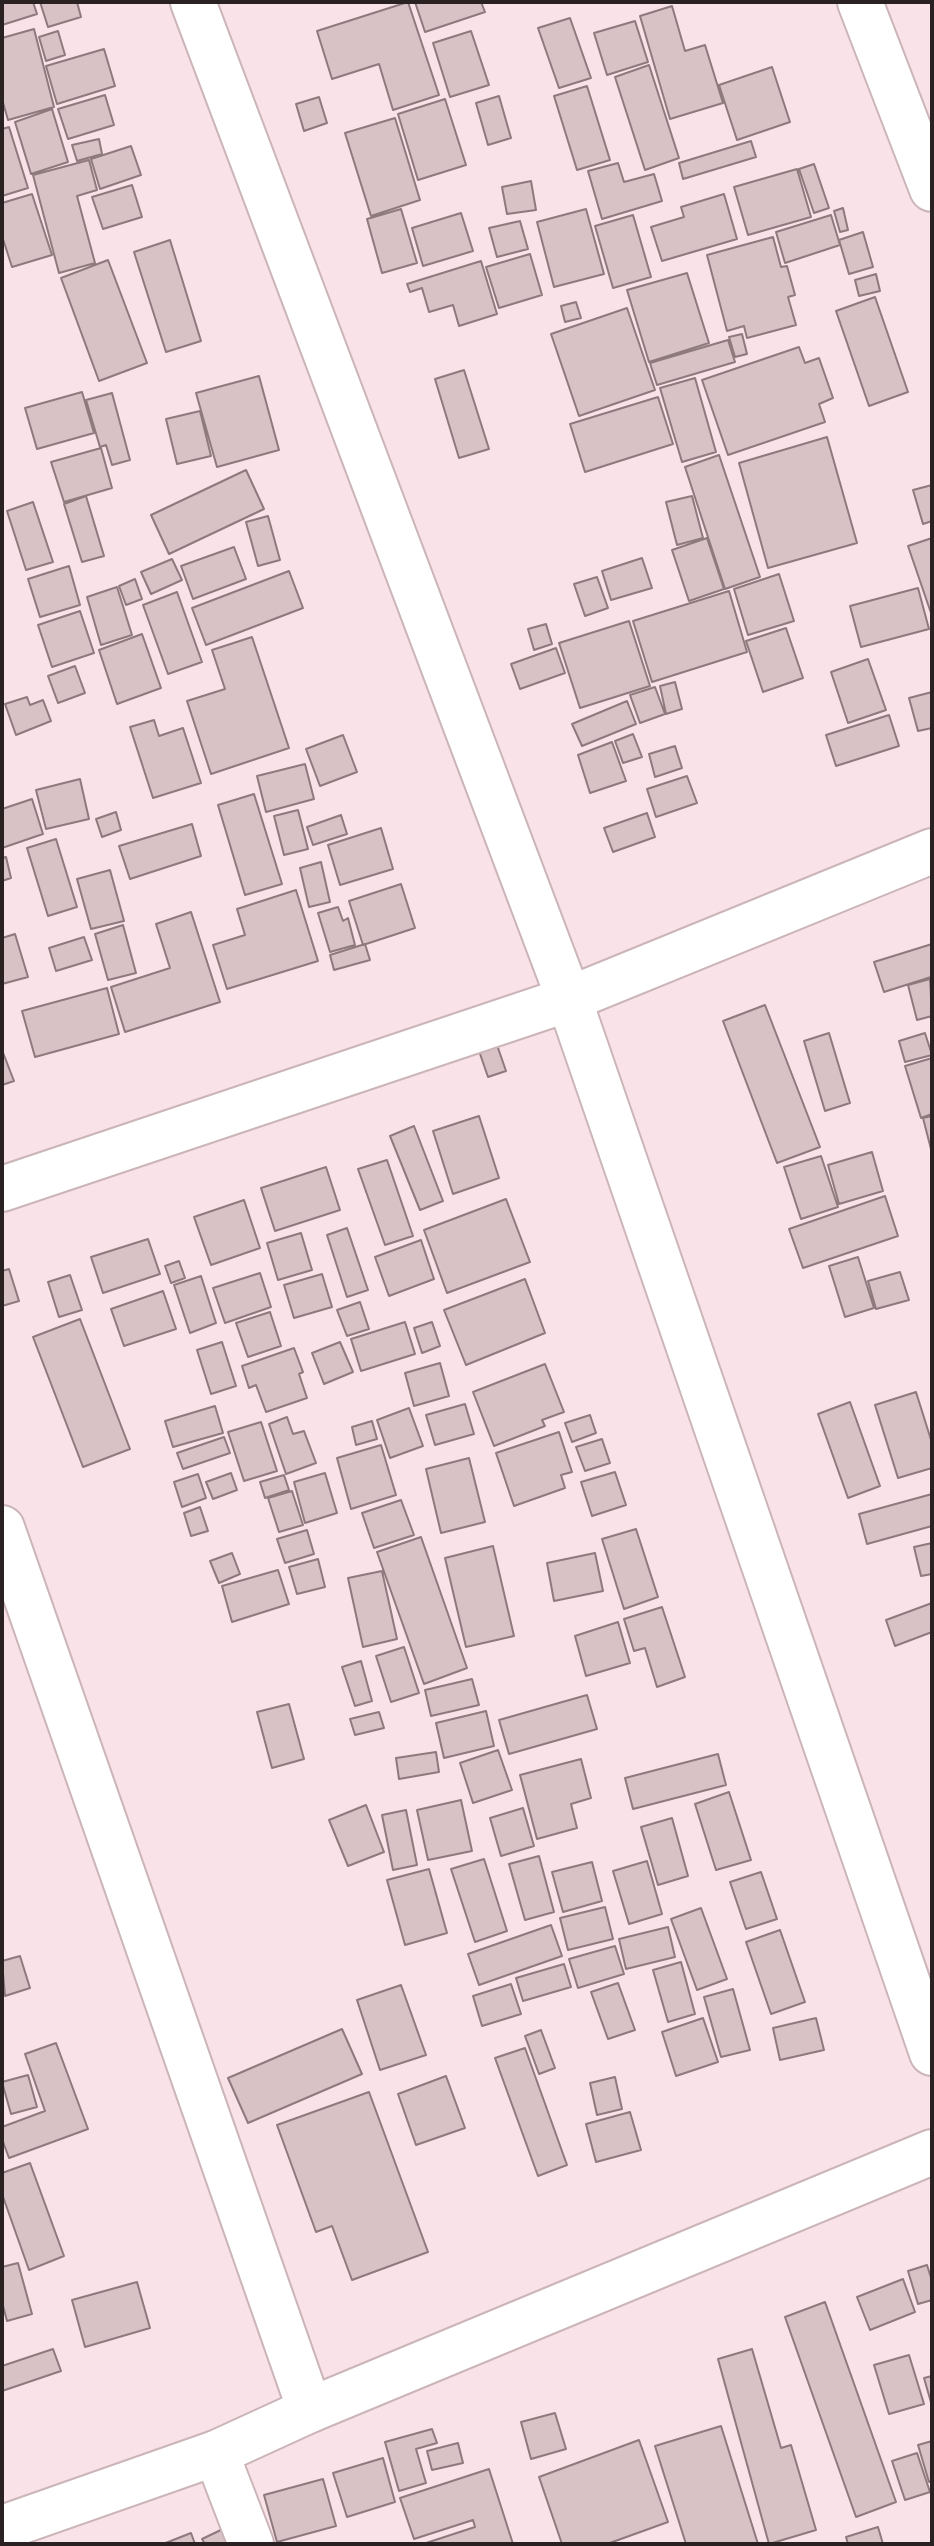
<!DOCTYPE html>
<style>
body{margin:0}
#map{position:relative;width:934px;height:2546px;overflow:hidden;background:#fae3e8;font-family:"Nunito Sans",sans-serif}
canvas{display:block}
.frame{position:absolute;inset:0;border:4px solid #2a2123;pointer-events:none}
</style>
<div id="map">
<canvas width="934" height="2546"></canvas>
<div class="frame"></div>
</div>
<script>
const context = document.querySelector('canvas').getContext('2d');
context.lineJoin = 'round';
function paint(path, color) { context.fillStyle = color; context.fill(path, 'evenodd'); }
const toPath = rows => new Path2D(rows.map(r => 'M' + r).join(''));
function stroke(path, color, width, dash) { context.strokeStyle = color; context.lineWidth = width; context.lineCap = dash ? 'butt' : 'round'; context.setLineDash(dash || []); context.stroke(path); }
const building = toPath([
 [2,2,33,2,37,14,2,25,2,2],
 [40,2,77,2,81,17,48,27,40,2],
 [408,2,439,95,393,110,379,64,332,79,317,31,408,2],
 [415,2,481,2,485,12,425,32,415,2],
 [672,6,685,51,705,45,723,103,670,119,640,16,672,6],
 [570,18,591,78,559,88,538,28,570,18],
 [635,21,648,62,607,75,594,33,635,21],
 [34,29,54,107,8,120,2,99,2,38,34,29],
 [58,31,65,55,46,61,39,37,58,31],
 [471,31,489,85,450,97,433,43,471,31],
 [104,49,115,86,57,104,46,66,104,49],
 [649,65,679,158,645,170,615,77,649,65],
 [772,67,790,122,737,140,719,85,772,67],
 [587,86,610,160,577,170,554,96,587,86],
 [105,95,114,125,68,139,58,109,105,95],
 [499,96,511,138,488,145,476,103,499,96],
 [319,97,327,123,304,131,296,104,319,97],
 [445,99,466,165,418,180,398,114,445,99],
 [52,109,68,162,31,174,15,122,52,109],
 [395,118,420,200,371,216,345,133,395,118],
 [9,127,28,188,2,196,2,129,9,127],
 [99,139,102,154,77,161,72,145,99,139],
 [751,141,756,157,683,179,679,163,751,141],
 [131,146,141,175,100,189,91,159,131,146],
 [89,160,97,190,77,196,95,263,59,273,33,175,89,160],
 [618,163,624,182,654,174,662,201,602,219,588,171,618,163],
 [814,164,829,208,814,213,799,169,814,164],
 [797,169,811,217,748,235,734,187,797,169],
 [531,181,536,210,507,214,502,187,531,181],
 [132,185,142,217,103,229,92,197,132,185],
 [32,194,52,255,12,267,2,236,2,203,32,194],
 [724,194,737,239,662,261,651,227,684,217,681,207,724,194],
 [843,208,848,230,840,232,834,211,843,208],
 [401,209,417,263,382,273,367,219,401,209],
 [586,209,604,274,554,287,537,222,586,209],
 [461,213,473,251,423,266,412,228,461,213],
 [633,215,651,277,613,288,595,226,633,215],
 [831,215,840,245,785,263,776,232,831,215],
 [520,221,528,249,497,257,489,228,520,221],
 [863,232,873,267,849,274,839,240,863,232],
 [773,237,781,267,787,266,795,295,788,297,796,325,747,338,744,326,727,331,707,255,773,237],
 [170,240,201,341,166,352,134,252,170,240],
 [530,254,542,295,499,308,486,267,530,254],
 [108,260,147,363,99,381,61,278,108,260],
 [481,261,497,314,459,326,453,305,429,312,422,288,410,292,407,284,481,261],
 [687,273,709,343,649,362,627,290,687,273],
 [876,274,880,291,859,296,855,280,876,274],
 [875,297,908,392,869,406,836,311,875,297],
 [576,302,581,318,565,322,561,306,576,302],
 [627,308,655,390,579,416,551,334,627,308],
 [742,334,747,354,735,357,729,337,742,334],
 [728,340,735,362,657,385,650,363,728,340],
 [799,347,805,363,819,358,833,398,819,404,825,422,728,455,702,380,799,347],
 [464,370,489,449,459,458,435,379,464,370],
 [259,376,279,450,217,467,196,393,259,376],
 [695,378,716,452,682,462,660,388,695,378],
 [82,392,94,433,37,449,25,408,82,392],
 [112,393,130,460,112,465,106,445,100,447,86,400,112,393],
 [658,397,673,444,585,472,570,424,658,397],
 [200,411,211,456,177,464,166,419,200,411],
 [827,437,857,543,768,568,739,463,827,437],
 [101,448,112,488,64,502,51,462,101,448],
 [719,455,760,577,725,589,685,467,719,455],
 [246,470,264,509,169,554,151,515,246,470],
 [932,485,932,521,923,524,913,490,932,485],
 [86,496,104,556,82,562,64,504,86,496],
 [692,496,703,538,677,545,666,502,692,496],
 [33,502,53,562,26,570,7,511,33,502],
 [268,516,280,560,258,566,246,522,268,516],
 [707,538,724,589,689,601,672,550,707,538],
 [932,538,932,616,908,546,932,538],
 [234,547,246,579,193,599,181,566,234,547],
 [642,558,652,588,611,600,602,571,642,558],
 [172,559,182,580,151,594,141,572,172,559],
 [69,566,80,605,40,617,28,579,69,566],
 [289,571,303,608,206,645,192,608,289,571],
 [779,574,794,621,748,635,734,589,779,574],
 [597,577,608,608,585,616,574,584,597,577],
 [135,579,142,599,126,605,119,586,135,579],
 [117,587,132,635,101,645,87,597,117,587],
 [918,588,929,629,861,647,850,606,918,588],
 [729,591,747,652,652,682,633,621,729,591],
 [177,592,202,662,168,674,143,605,177,592],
 [80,611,94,653,52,667,38,625,80,611],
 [629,621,650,686,580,708,559,643,629,621],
 [546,624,552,644,534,650,528,629,546,624],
 [786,628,803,678,763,692,746,641,786,628],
 [142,634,161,688,117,704,99,650,142,634],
 [252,637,289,748,211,774,187,701,225,689,212,650,252,637],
 [556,648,565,673,520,689,511,664,556,648],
 [868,659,886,710,848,723,831,672,868,659],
 [75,666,85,693,58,703,48,676,75,666],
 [675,682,682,709,666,714,660,686,675,682],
 [655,687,665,714,640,723,630,695,655,687],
 [932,692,932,728,918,731,909,698,932,692],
 [27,697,30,705,43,700,51,721,16,735,5,704,27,697],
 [627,701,636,724,582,746,572,724,627,701],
 [889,715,899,746,836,766,826,735,889,715],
 [154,720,159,736,183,728,201,783,153,798,130,727,154,720],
 [633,734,642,757,623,763,615,741,633,734],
 [343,735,357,772,320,786,306,749,343,735],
 [612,742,626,781,590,793,578,755,612,742],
 [675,746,682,768,655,777,649,754,675,746],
 [305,764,314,799,266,812,257,776,305,764],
 [687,776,697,803,656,817,647,789,687,776],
 [80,779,89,819,46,829,36,790,80,779],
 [254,794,282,884,245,895,218,805,254,794],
 [32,799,43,834,2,848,2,809,32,799],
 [298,810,308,849,284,855,274,816,298,810],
 [116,812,121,830,102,837,96,819,116,812],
 [647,813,655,837,613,852,604,828,647,813],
 [341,815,347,834,313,845,307,827,341,815],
 [192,824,201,856,130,879,119,846,192,824],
 [381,828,393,869,340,885,328,845,381,828],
 [56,839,77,907,48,916,27,848,56,839],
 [6,857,11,878,2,881,2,858,6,857],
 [321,862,330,902,309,907,300,868,321,862],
 [110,870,124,921,91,929,77,879,110,870],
 [401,884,415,928,363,945,349,901,401,884],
 [296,890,318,961,227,989,213,945,245,935,237,909,296,890],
 [338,907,343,921,348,918,355,945,330,952,318,913,338,907],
 [191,912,220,1002,125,1032,111,987,170,968,156,924,191,912],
 [123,925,136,973,108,980,95,934,123,925],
 [15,934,28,977,2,984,2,938,15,934],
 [84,937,92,960,56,971,49,948,84,937],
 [365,944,370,960,334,970,330,955,365,944],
 [932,944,932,980,931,977,884,992,874,962,932,944],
 [930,979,932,1016,917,1020,908,985,930,979],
 [107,988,119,1034,35,1057,22,1011,107,988],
 [765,1005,820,1147,777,1163,723,1021,765,1005],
 [829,1033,850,1103,825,1111,804,1041,829,1033],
 [925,1033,932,1055,905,1062,899,1041,925,1033],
 [496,1042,506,1071,488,1077,478,1048,496,1042],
 [2,1050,14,1081,2,1085,2,1050],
 [932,1058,932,1114,921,1118,905,1066,932,1058],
 [479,1116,499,1178,453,1194,433,1131,479,1116],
 [932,1116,932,1153,923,1118,932,1116],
 [414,1126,443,1201,420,1210,390,1136,414,1126],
 [872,1152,883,1191,839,1204,828,1165,872,1152],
 [821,1156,838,1207,801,1219,784,1167,821,1156],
 [387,1160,413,1236,385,1245,358,1169,387,1160],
 [326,1167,340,1210,275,1231,261,1188,326,1167],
 [885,1196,898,1236,803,1268,789,1229,885,1196],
 [506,1199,530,1262,447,1293,424,1230,506,1199],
 [244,1200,260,1248,211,1265,194,1217,244,1200],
 [347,1228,368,1290,347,1297,327,1235,347,1228],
 [301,1233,312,1270,278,1280,267,1243,301,1233],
 [148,1239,160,1274,103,1293,91,1257,148,1239],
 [421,1240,434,1279,389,1296,375,1257,421,1240],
 [858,1257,874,1308,845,1317,829,1266,858,1257],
 [179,1261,185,1278,171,1283,165,1266,179,1261],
 [9,1269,19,1301,2,1306,2,1271,9,1269],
 [900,1272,909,1300,876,1309,868,1281,900,1272],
 [260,1273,271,1307,225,1323,213,1288,260,1273],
 [322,1274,332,1307,294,1318,284,1285,322,1274],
 [70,1275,82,1310,59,1317,48,1282,70,1275],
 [201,1276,216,1323,190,1333,174,1285,201,1276],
 [525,1279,545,1333,466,1365,444,1310,525,1279],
 [163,1291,176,1329,124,1346,111,1309,163,1291],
 [360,1302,369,1329,347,1336,337,1310,360,1302],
 [270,1312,281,1346,248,1357,236,1323,270,1312],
 [80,1319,130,1449,83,1467,33,1337,80,1319],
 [405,1322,415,1354,361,1371,351,1339,405,1322],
 [432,1322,440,1346,422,1353,414,1328,432,1322],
 [222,1342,236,1386,211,1394,197,1350,222,1342],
 [340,1342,353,1372,324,1384,312,1353,340,1342],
 [294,1348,303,1372,299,1374,307,1398,266,1412,256,1385,249,1388,242,1366,294,1348],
 [440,1363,449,1396,414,1406,405,1373,440,1363],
 [545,1364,564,1412,542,1420,545,1426,494,1446,473,1392,545,1364],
 [916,1392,932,1443,932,1468,898,1478,875,1405,916,1392],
 [850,1402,880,1486,848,1498,818,1414,850,1402],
 [465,1404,474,1434,435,1445,426,1415,465,1404],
 [215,1406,223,1433,173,1447,165,1421,215,1406],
 [409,1408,423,1446,390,1458,377,1420,409,1408],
 [590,1415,596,1433,572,1442,565,1423,590,1415],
 [287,1417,293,1434,304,1431,316,1463,286,1474,269,1424,287,1417],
 [372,1421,377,1439,356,1445,352,1427,372,1421],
 [261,1422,277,1471,244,1481,228,1432,261,1422],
 [559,1432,572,1472,561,1475,565,1488,514,1506,496,1453,559,1432],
 [224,1437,230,1453,183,1469,177,1453,224,1437],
 [602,1439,610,1463,585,1471,576,1447,602,1439],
 [381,1445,396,1495,351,1509,337,1458,381,1445],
 [469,1458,485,1522,441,1533,426,1469,469,1458],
 [615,1472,626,1505,592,1516,581,1482,615,1472],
 [231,1473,237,1490,213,1499,206,1482,231,1473],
 [325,1473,337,1513,305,1523,294,1482,325,1473],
 [198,1474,206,1498,182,1507,174,1482,198,1474],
 [284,1475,289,1490,265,1498,260,1482,284,1475],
 [292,1491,303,1525,279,1532,268,1498,292,1491],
 [932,1494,932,1526,867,1544,859,1514,932,1494],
 [401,1500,414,1535,374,1548,362,1513,401,1500],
 [200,1507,208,1531,191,1536,184,1513,200,1507],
 [636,1529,658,1597,624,1609,602,1539,636,1529],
 [307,1530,314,1554,285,1563,277,1539,307,1530],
 [421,1537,467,1668,424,1684,377,1552,421,1537],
 [932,1543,932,1574,921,1576,914,1547,932,1543],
 [493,1546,514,1636,466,1647,445,1558,493,1546],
 [232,1553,240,1574,219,1583,210,1561,232,1553],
 [595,1553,603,1591,554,1601,547,1563,595,1553],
 [318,1559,325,1587,297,1594,289,1567,318,1559],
 [278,1570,289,1604,232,1622,222,1586,278,1570],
 [382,1571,397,1639,363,1647,348,1578,382,1571],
 [932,1603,932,1632,895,1646,886,1620,932,1603],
 [662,1607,685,1677,657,1687,645,1648,634,1651,624,1619,662,1607],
 [618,1622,630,1663,586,1676,575,1636,618,1622],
 [404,1647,419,1693,391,1702,376,1656,404,1647],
 [361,1661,372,1701,355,1706,342,1667,361,1661],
 [472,1679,479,1705,431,1716,425,1690,472,1679],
 [587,1695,597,1729,509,1754,499,1720,587,1695],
 [289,1704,304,1759,272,1768,257,1712,289,1704],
 [486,1711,494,1746,444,1758,436,1723,486,1711],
 [379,1712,384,1728,355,1735,350,1719,379,1712],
 [498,1750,512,1790,473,1803,460,1763,498,1750],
 [436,1752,439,1772,399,1779,396,1758,436,1752],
 [718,1754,726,1785,633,1809,625,1778,718,1754],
 [581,1759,591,1798,571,1804,577,1828,537,1839,520,1775,581,1759],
 [729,1792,751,1860,716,1870,695,1804,729,1792],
 [461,1800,472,1851,428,1860,417,1810,461,1800],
 [366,1805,384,1852,348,1866,329,1820,366,1805],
 [523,1808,534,1846,501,1856,490,1818,523,1808],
 [406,1810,417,1865,393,1870,382,1815,406,1810],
 [672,1818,688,1876,658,1885,641,1827,672,1818],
 [539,1856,554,1912,525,1920,509,1864,539,1856],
 [484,1859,507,1931,475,1942,451,1869,484,1859],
 [647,1861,662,1914,629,1924,613,1871,647,1861],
 [592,1862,602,1901,563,1912,552,1872,592,1862],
 [429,1869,447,1933,405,1945,387,1880,429,1869],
 [761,1872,777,1919,746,1929,730,1882,761,1872],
 [605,1907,613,1939,568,1950,560,1918,605,1907],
 [701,1908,727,1979,697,1990,671,1919,701,1908],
 [551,1925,562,1956,479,1985,468,1954,551,1925],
 [668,1927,675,1957,626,1969,619,1939,668,1927],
 [780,1930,805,2002,771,2014,746,1942,780,1930],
 [615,1946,624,1974,578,1988,569,1959,615,1946],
 [20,1956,30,1988,5,1996,2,1961,20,1956],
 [681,1962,695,2014,668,2022,653,1970,681,1962],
 [564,1964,571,1987,523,2001,516,1978,564,1964],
 [618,1983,635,2030,608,2039,591,1992,618,1983],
 [511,1984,521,2014,482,2026,473,1996,511,1984],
 [401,1985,426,2055,380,2070,357,2000,401,1985],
 [733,1989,750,2050,721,2057,704,1997,733,1989],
 [703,2018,718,2062,676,2076,662,2032,703,2018],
 [816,2018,824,2050,780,2060,773,2028,816,2018],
 [342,2029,362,2074,248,2123,228,2078,342,2029],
 [541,2030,555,2068,539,2074,525,2036,541,2030],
 [56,2043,88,2129,9,2158,2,2139,2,2127,45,2111,25,2054,56,2043],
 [525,2048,567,2165,538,2176,495,2058,525,2048],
 [28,2075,37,2107,11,2114,2,2082,28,2075],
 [446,2076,465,2128,416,2145,398,2094,446,2076],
 [615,2077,622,2109,597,2115,590,2083,615,2077],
 [369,2092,428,2252,352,2280,332,2226,316,2232,277,2125,369,2092],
 [630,2112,641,2150,596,2162,586,2124,630,2112],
 [30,2163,64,2256,29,2270,2,2194,2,2173,30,2163],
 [18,2263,32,2314,7,2321,2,2302,2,2267,18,2263],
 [927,2265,932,2281,932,2300,918,2304,908,2271,927,2265],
 [903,2279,915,2312,870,2330,857,2297,903,2279],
 [137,2282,150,2328,85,2347,72,2300,137,2282],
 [825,2302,896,2502,856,2517,785,2317,825,2302],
 [53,2349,61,2371,2,2391,2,2366,53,2349],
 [752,2349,781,2448,791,2445,816,2530,769,2544,718,2359,752,2349],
 [909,2355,924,2404,889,2414,874,2365,909,2355],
 [932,2376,932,2406,924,2378,932,2376],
 [555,2413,566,2449,531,2459,521,2422,555,2413],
 [721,2426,758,2544,686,2544,655,2446,721,2426],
 [432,2429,437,2443,416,2449,426,2483,399,2491,385,2442,432,2429],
 [639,2440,668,2522,607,2544,562,2544,539,2477,639,2440],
 [932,2441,932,2481,929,2482,918,2445,932,2441],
 [458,2443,463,2463,432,2470,427,2451,458,2443],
 [917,2453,930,2492,905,2500,892,2461,917,2453],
 [383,2458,395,2502,347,2517,333,2473,383,2458],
 [489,2469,513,2544,423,2544,475,2527,473,2520,414,2539,400,2498,489,2469],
 [323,2479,336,2526,277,2542,264,2495,323,2479],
 [878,2527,883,2544,848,2544,846,2537,878,2527],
 [225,2528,233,2544,205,2544,202,2539,225,2528],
 [191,2533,195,2544,163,2544,191,2533]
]);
paint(building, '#d8c2c6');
stroke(building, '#8e7a7e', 2);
const minor = toPath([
 [193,2,569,999,932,2053],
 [860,2,932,189],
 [2,1189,569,999,932,851],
 [2,1528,310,2410],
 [216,2453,251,2544]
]);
const secondary = toPath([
 [2,2528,216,2453,310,2410,932,2152]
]);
stroke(minor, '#cbb5b9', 48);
stroke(secondary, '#cbb5b9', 48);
stroke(minor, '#fff', 44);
stroke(secondary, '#fff', 44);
</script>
